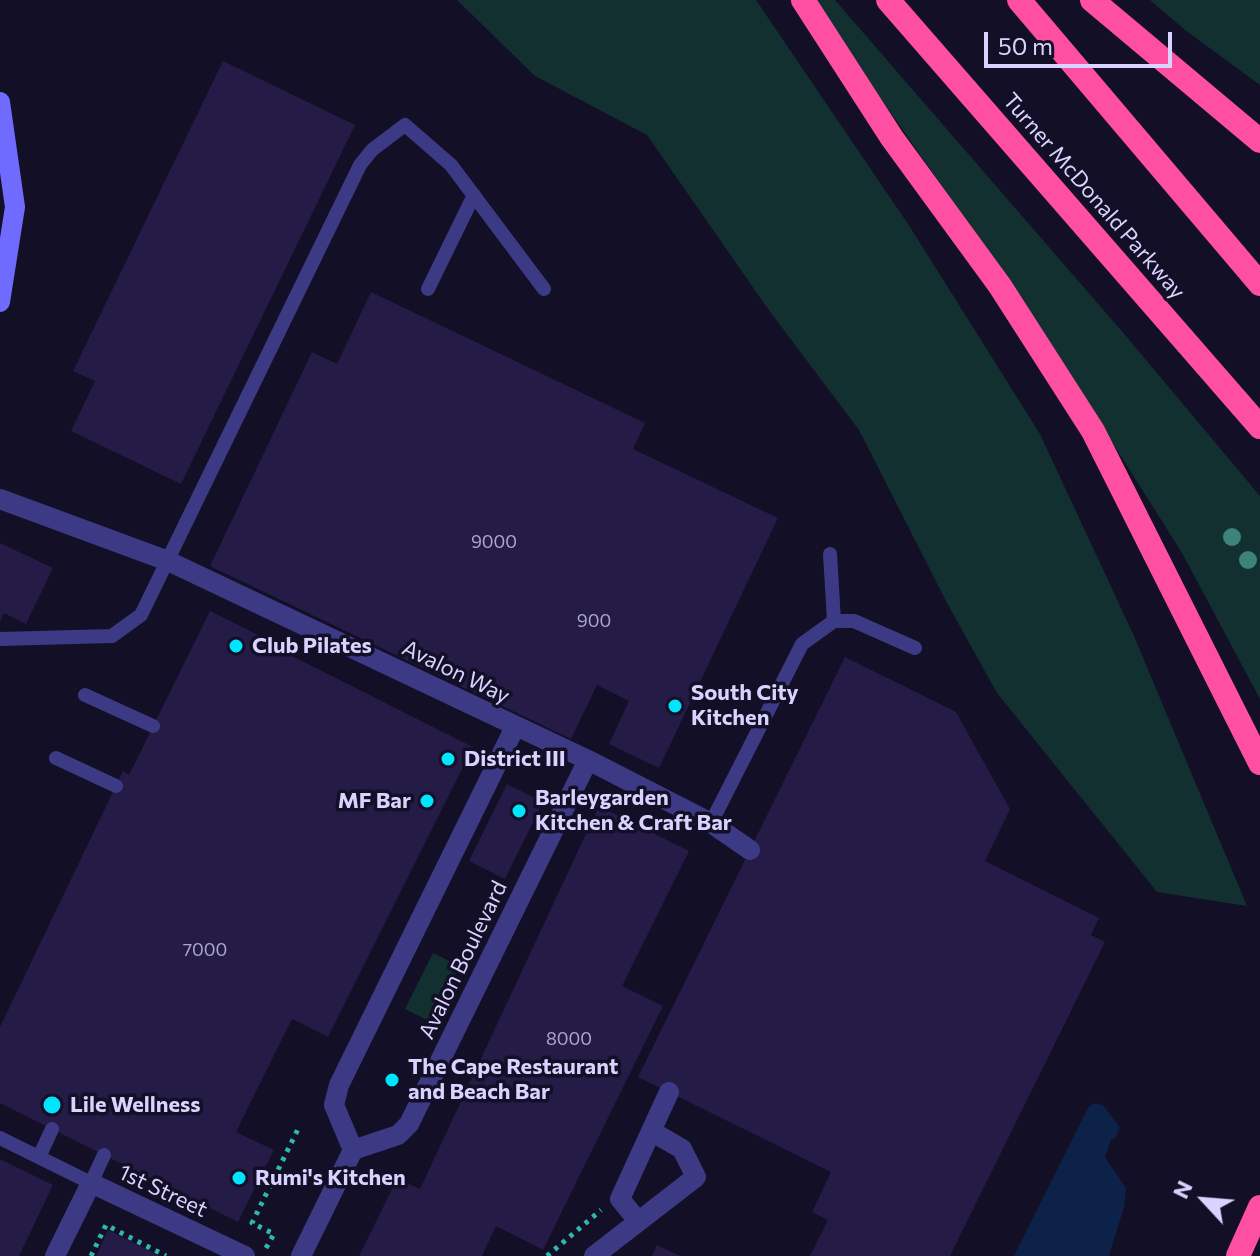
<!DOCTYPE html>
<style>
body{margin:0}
#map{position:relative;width:1260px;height:1256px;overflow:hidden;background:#130f26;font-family:Commissioner,sans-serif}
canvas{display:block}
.north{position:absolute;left:1164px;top:1160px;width:80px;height:80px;-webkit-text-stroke:6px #130f26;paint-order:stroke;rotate:296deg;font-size:22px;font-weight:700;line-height:32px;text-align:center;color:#d9d4ff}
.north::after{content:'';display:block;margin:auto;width:28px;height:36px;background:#d9d4ff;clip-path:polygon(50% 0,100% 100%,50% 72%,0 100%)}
.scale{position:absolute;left:984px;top:32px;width:188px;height:36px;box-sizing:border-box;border:4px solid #d9d4ff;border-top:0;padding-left:10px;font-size:24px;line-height:28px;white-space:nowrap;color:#d9d4ff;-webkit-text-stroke:6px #130f26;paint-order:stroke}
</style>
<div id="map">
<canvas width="1260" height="1256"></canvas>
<div class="north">N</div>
<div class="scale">50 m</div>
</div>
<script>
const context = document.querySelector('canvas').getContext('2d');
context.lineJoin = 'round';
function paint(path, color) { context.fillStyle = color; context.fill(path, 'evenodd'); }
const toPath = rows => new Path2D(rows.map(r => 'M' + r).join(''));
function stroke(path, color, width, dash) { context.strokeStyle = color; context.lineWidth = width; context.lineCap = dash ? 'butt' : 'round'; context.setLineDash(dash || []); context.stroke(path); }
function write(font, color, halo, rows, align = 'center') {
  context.font = font + ' Commissioner,sans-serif'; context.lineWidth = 7; context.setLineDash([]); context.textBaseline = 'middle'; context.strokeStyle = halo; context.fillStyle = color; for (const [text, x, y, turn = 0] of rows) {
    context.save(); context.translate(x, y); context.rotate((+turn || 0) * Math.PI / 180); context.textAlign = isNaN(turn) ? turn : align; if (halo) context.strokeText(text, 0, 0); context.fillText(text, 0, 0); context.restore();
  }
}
paint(toPath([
 [457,0,756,0,910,227,1040,434,1134,636,1247,906,1157,892,997,693,947,603,859,430,768,309,647,135,535,76],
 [812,0,835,0,1126,336,1260,496,1260,699,1182,553,1030,312],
 [1150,0,1260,0,1260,85,1185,30],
 [433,953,460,966,433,1023,405,1009]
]), '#12302f');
paint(toPath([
 [1095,1103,1103,1105,1120,1128,1116,1137,1111,1140,1105,1157,1126,1188,1124,1207,1109,1256,1014,1256,1089,1106]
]), '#0c2248');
paint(toPath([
 [223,61,355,125,181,484,71,431,95,381,73,371],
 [371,292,645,423,633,449,778,518,659,768,609,744,629,701,597,685,571,739,210,566,312,352,337,364],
 [0,543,53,568,26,624,4,613,0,622],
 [210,611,258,635,256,638,473,747,328,1037,292,1019,236,1132,274,1150,238,1222,0,1103,0,1027,123,771,129,775],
 [845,657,956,712,1010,809,985,861,1099,918,1091,935,1105,942,950,1256,810,1256,828,1220,812,1212,831,1172,638,1077],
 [507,784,543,802,505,879,469,861],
 [599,806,689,851,622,986,663,1006,543,1250,496,1226,482,1256,359,1256,397,1179,420,1189],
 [0,1159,53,1185,19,1256,0,1256],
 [108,1230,160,1256,96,1256],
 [657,1245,680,1256,652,1256]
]), '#241b47');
stroke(toPath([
 [266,1248,274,1234,252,1223,300,1125],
 [91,1256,106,1225,166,1256],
 [547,1256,601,1210]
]), '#2fb8b0', 5, [4, 6]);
stroke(toPath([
 [428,289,474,195],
 [830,554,834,621],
 [0,639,112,636,141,615,360,165,372,150,405,125,451,165,544,289],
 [85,695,153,726],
 [56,758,116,786],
 [711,823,802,644,834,621,854,621,915,648],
 [0,1138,91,1183,104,1155],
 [39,1157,52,1129]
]), '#3d3a85', 14);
stroke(toPath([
 [0,499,168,561,588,760,711,823,750,850],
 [353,1150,334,1105,339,1085,515,727],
 [638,1221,620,1199,669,1092],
 [55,1256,91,1183,245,1256],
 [301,1256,353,1150,398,1135,409,1124,588,760],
 [594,1256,696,1177,682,1149,651,1131]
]), '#3d3a85', 20);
stroke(toPath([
 [0,102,15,207,0,302]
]), '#6f6bff', 20);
stroke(toPath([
 [803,0,892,138,1000,286,1093,431,1260,763],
 [888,0,1260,427],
 [1019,0,1260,284],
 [1092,0,1260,141],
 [1238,1256,1260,1207]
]), '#ff4fa3', 24);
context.fillStyle = '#3d827b';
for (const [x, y] of [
 [1232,537],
 [1248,560]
]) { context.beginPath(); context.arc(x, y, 9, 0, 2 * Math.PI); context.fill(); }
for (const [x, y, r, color] of [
 [236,646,8,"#00e5ff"],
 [675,706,8,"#00e5ff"],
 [448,759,8,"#00e5ff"],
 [427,801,8,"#00e5ff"],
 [519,811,8,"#00e5ff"],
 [392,1080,8,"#00e5ff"],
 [52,1105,10,"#00e5ff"],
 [239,1178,8,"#00e5ff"]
]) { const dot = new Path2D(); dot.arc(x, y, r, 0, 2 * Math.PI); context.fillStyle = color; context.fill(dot); stroke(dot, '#130f26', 3); }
write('18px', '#aca6d1', null, [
 ["9000",494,542],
 ["900",594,621],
 ["7000",205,950],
 ["8000",569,1039]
]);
write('22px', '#d9d4ff', '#130f26', [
 ["Turner McDonald Parkway",1094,196,49],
 ["Avalon Way",456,672,26],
 ["Avalon Boulevard",463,960,-64],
 ["1st Street",163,1191,25]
]);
write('bold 22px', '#d9d4ff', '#130f26', [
 ["Club Pilates",252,646],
 ["South City",691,693],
 ["Kitchen",691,718],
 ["District III",464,759],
 ["Barleygarden",535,798],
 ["Kitchen & Craft Bar",535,823],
 ["MF Bar",411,801,"right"],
 ["The Cape Restaurant",408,1067],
 ["and Beach Bar",408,1092],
 ["Lile Wellness",70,1105],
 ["Rumi's Kitchen",255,1178]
], 'left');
</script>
